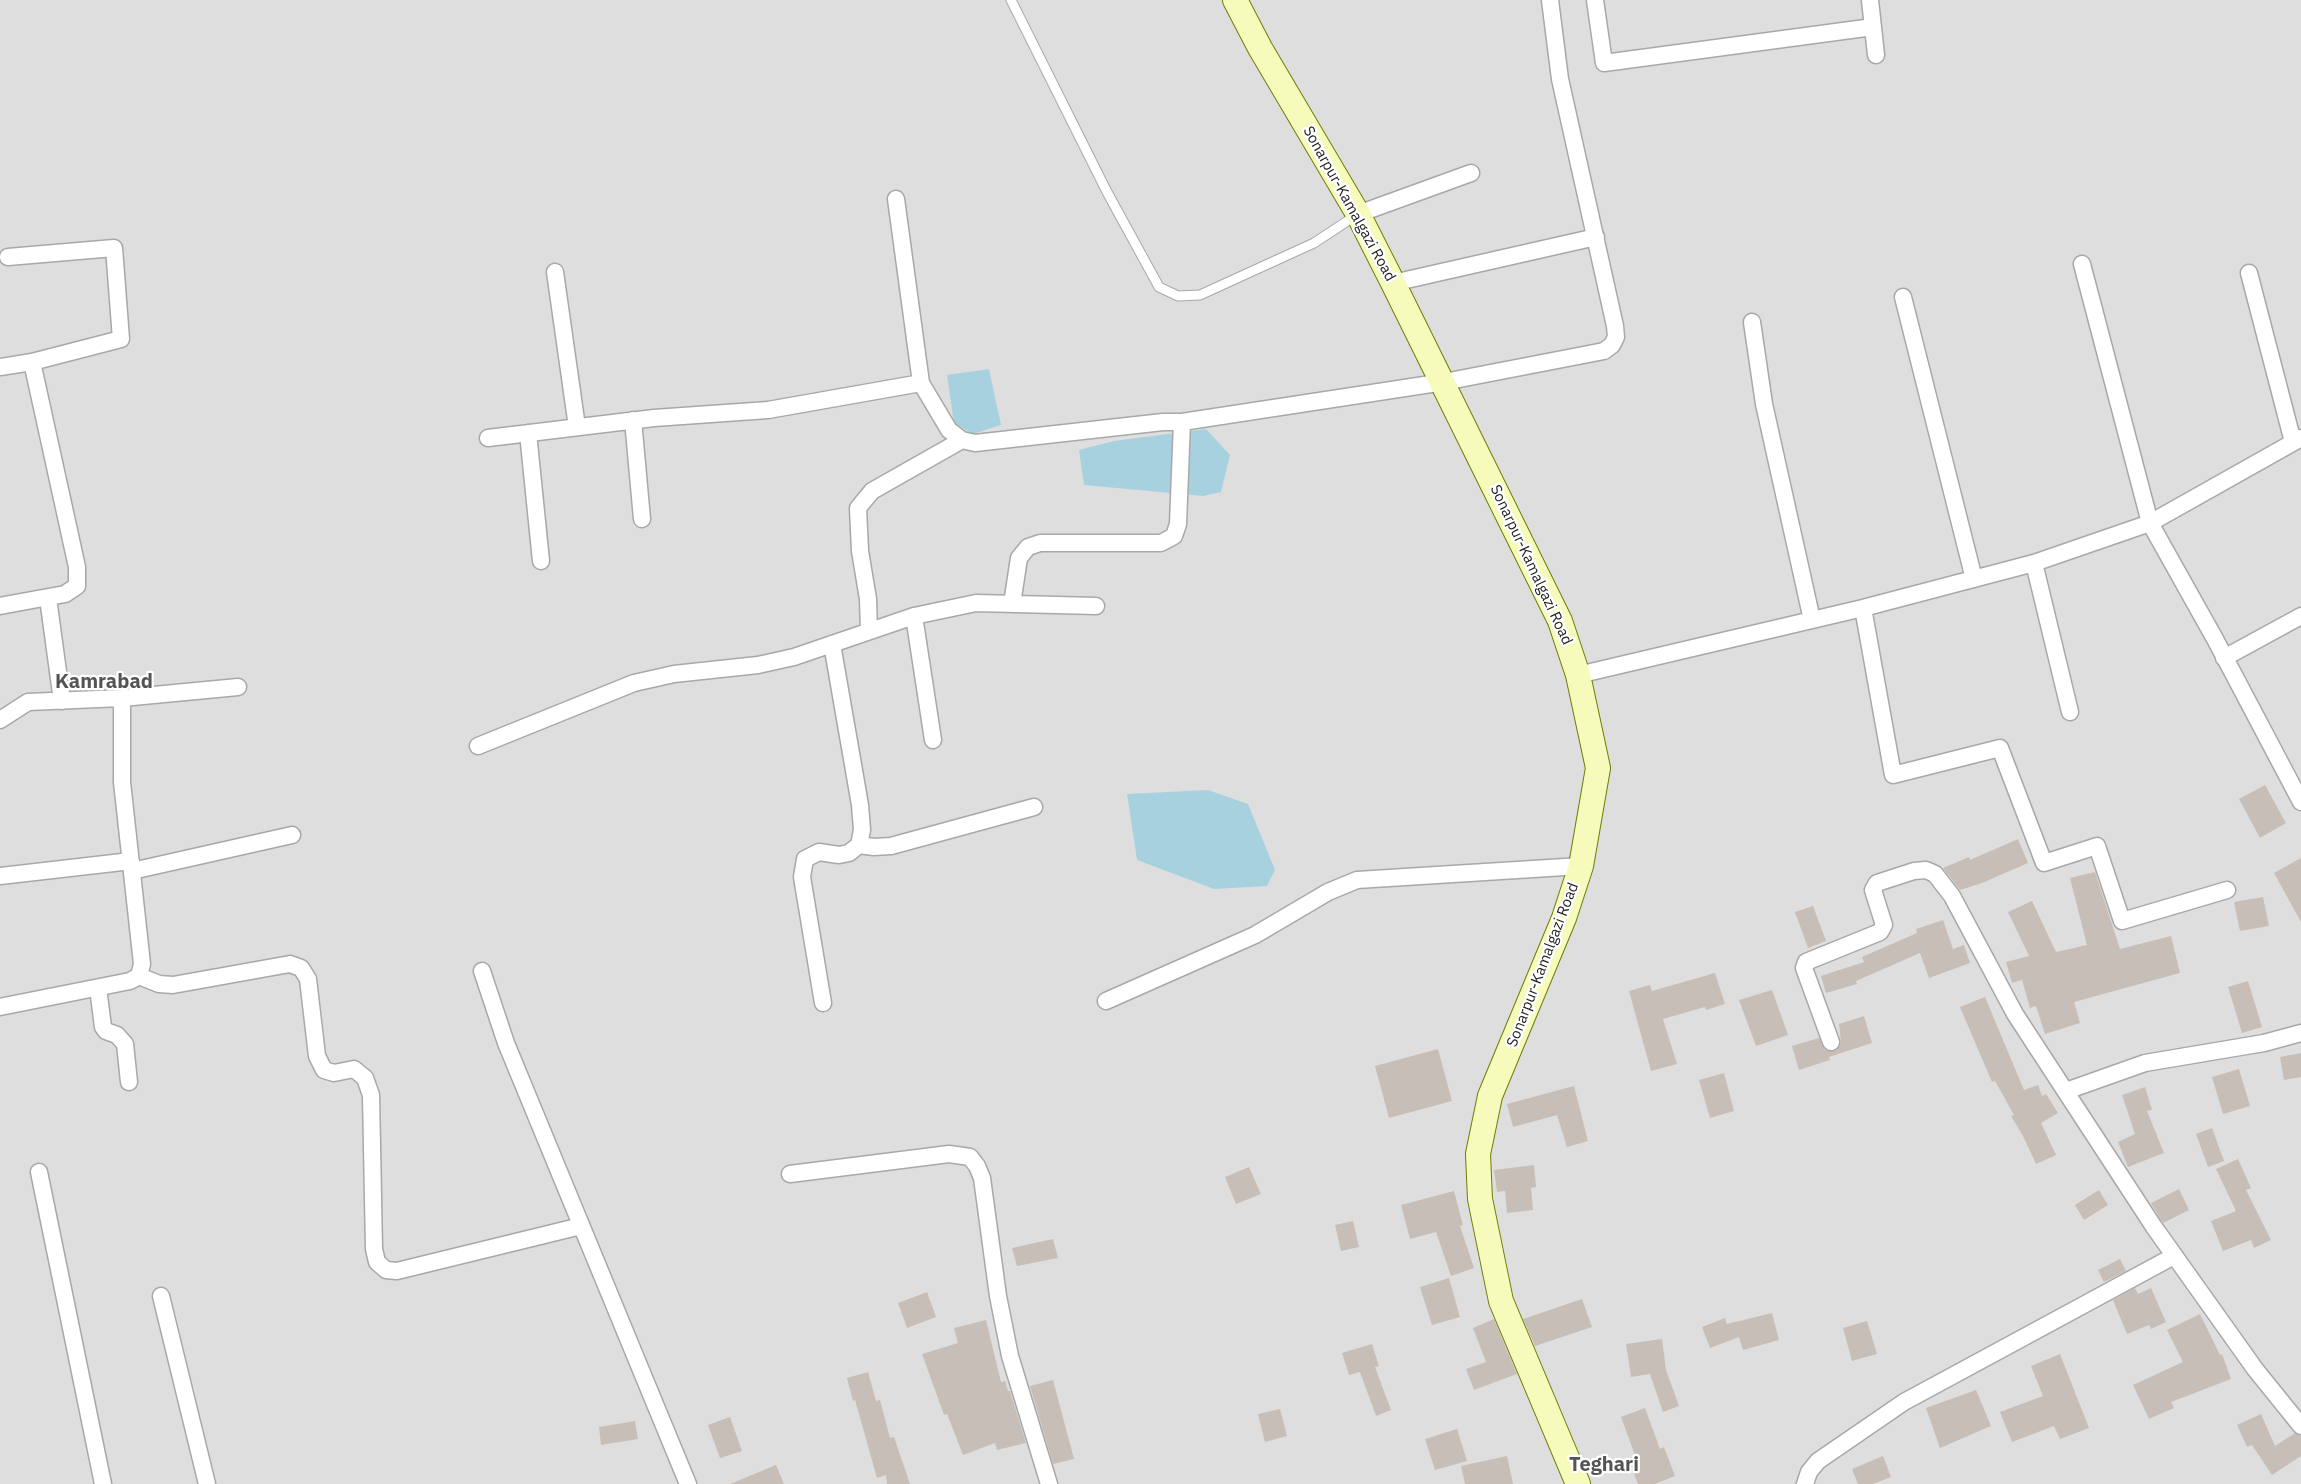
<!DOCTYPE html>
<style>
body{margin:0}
canvas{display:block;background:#f2efe8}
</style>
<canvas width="2301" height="1484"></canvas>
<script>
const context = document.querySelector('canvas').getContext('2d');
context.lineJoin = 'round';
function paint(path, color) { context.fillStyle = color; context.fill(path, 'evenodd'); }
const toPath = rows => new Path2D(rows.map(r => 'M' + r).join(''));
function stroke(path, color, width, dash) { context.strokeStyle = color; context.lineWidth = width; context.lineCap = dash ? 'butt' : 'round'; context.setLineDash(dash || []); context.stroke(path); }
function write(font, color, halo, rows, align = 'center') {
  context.font = font + ' "IBM Plex Sans",sans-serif'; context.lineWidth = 4.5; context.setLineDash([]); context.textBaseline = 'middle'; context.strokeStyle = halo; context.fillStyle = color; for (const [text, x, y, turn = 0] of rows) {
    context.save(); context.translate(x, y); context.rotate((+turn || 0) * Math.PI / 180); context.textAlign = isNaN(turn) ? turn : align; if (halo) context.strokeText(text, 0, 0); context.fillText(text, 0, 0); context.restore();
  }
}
paint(toPath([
 [0,0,2301,0,2301,1484,0,1484]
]), '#dfdede');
paint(toPath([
 [989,369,1001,425,973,434,954,423,947,375],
 [1206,429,1230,455,1221,492,1203,496,1084,485,1079,450,1114,441],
 [1208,790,1248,804,1275,870,1267,886,1214,889,1137,860,1127,794]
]), '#a8d1e0');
paint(toPath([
 [2265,785,2286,823,2260,838,2239,799],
 [2018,839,2028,863,1982,883,1960,890,1943,868,1969,857,1970,860],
 [2301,858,2301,922,2274,873],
 [2095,872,2120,949,2171,936,2180,973,2074,1002,2080,1023,2045,1034,2036,1006,2030,1008,2022,980,2012,983,2006,962,2029,956,2008,912,2032,901,2056,952,2087,945,2070,878],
 [2263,897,2269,926,2240,931,2234,902],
 [1813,906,1826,941,1808,948,1795,912],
 [1943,920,1953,949,1964,945,1970,963,1929,978,1920,953,1856,981,1857,984,1826,993,1821,976,1864,962,1862,957,1917,933,1916,929],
 [1715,973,1725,1004,1706,1010,1705,1007,1663,1019,1677,1064,1651,1071,1629,991,1650,985,1652,991],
 [2248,981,2262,1027,2242,1033,2228,987],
 [1772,990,1788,1035,1756,1046,1739,1000],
 [1985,997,2024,1090,2038,1085,2042,1096,2046,1094,2058,1113,2041,1123,2056,1155,2036,1164,2023,1136,2011,1116,2014,1115,1995,1081,1992,1082,1960,1007],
 [1864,1016,1872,1043,1829,1057,1830,1060,1799,1070,1792,1046,1819,1038,1825,1050,1835,1051,1841,1043,1839,1024],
 [1438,1049,1452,1101,1389,1118,1375,1066],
 [2301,1053,2301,1077,2284,1080,2280,1057],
 [2239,1069,2250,1106,2223,1114,2212,1077],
 [1724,1073,1734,1111,1710,1118,1699,1080],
 [1574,1086,1588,1141,1567,1147,1557,1115,1513,1127,1507,1104],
 [2145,1087,2152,1110,2147,1111,2164,1153,2128,1167,2118,1142,2135,1134,2122,1095],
 [2212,1128,2224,1161,2208,1167,2196,1134],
 [2238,1159,2251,1188,2246,1190,2271,1240,2254,1248,2251,1240,2223,1251,2211,1221,2236,1211,2216,1169],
 [1534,1165,1536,1187,1531,1188,1533,1210,1507,1213,1505,1191,1497,1192,1494,1170],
 [1249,1167,1261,1194,1236,1204,1225,1177],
 [2179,1189,2189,1210,2163,1223,2151,1203],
 [2099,1190,2108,1205,2084,1220,2075,1205],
 [1454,1191,1463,1225,1460,1226,1474,1268,1451,1276,1436,1232,1410,1239,1401,1205],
 [1353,1221,1359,1247,1341,1251,1335,1225],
 [1053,1239,1058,1258,1017,1266,1012,1248],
 [2120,1259,2126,1271,2104,1282,2098,1270],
 [1449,1278,1460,1317,1432,1325,1420,1287],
 [2135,1288,2138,1294,2151,1288,2166,1322,2151,1329,2149,1325,2127,1334,2113,1300],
 [927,1292,936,1317,907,1328,898,1303],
 [1582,1299,1592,1327,1535,1346,1523,1319],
 [1772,1313,1779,1340,1743,1350,1739,1337,1710,1348,1702,1327,1725,1318,1727,1324],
 [2200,1314,2220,1355,2222,1354,2231,1379,2171,1402,2174,1408,2149,1419,2133,1385,2183,1362,2167,1330],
 [1494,1319,1517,1374,1474,1390,1466,1369,1486,1362,1473,1328],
 [986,1320,1001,1382,1005,1381,1008,1391,1010,1391,1026,1443,997,1450,995,1443,963,1455,947,1414,944,1415,922,1354,958,1343,954,1328],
 [1867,1321,1877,1354,1852,1361,1843,1328],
 [1662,1339,1666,1370,1679,1406,1663,1412,1650,1374,1631,1377,1626,1344],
 [1372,1344,1379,1366,1375,1367,1391,1410,1376,1416,1360,1372,1349,1375,1342,1353],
 [2060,1354,2089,1428,2060,1439,2054,1426,2012,1442,2000,1412,2043,1396,2031,1366],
 [868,1372,876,1401,880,1400,890,1438,894,1437,910,1484,887,1484,886,1475,877,1478,855,1400,853,1401,847,1378],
 [1053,1380,1074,1459,1053,1464,1030,1386],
 [1976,1390,1991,1426,1940,1448,1926,1408],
 [1645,1408,1660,1449,1664,1447,1675,1476,1655,1484,1638,1484,1629,1461,1636,1458,1621,1417],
 [1280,1409,1287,1436,1265,1442,1258,1414],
 [2261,1414,2275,1446,2295,1433,2301,1436,2301,1456,2272,1475,2252,1445,2247,1447,2237,1425],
 [730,1417,742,1451,720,1458,708,1425],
 [635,1421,638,1439,601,1445,599,1427],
 [1457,1429,1467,1461,1435,1470,1425,1439],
 [1507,1456,1513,1484,1465,1484,1461,1466],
 [1883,1456,1891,1477,1873,1484,1858,1484,1852,1469],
 [776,1465,784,1484,730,1484]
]), '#c7beb7');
const service = toPath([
 [1011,0,1107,192,1159,287,1178,296,1200,295,1314,243,1358,214]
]);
const minor = toPath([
 [1595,0,1604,63,1873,27],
 [1870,0,1876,55],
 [896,199,921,383,949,430,962,440,975,443,1163,422,1182,422,1444,382,1604,351,1612,345,1616,337,1615,326,1560,79,1550,0],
 [1358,214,1471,173],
 [2082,264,2150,523,2215,639,2301,802],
 [555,272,577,427],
 [2249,273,2293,442],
 [1393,283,1596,237],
 [1903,297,1974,579],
 [1752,322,1764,404,1812,620],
 [0,367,32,362,121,339,114,248,8,257],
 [633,420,642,519],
 [528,433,541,561],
 [488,438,654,418,768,410,921,383],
 [2034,563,2070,712],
 [48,598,62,701],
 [1012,604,1019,558,1028,547,1040,543,1161,543,1174,536,1178,524,1182,422],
 [0,606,65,594,77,586,77,567,32,362],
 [1863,608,1893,775,2000,748,2044,863,2097,846,2122,921,2227,890],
 [914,616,933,740],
 [869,631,868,599,860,551,858,508,872,491,962,440],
 [2224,658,2301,616],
 [1578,675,1863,608,2034,563,2150,523,2301,438],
 [0,720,28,702,122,698,238,687],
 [478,746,634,683,674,674,758,665,794,657,914,616,976,603,1096,606],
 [859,845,874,847,891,846,1034,807],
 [132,871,292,835],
 [0,876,131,861],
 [482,971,506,1043,688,1484],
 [139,976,159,984,173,985,290,964,301,968,308,979,317,1056,324,1070,334,1073,354,1069,365,1078,371,1095,374,1249,377,1262,386,1270,397,1271,581,1226],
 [98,988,103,1027,106,1031,117,1035,125,1044,129,1082],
 [1106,1001,1255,935,1328,892,1357,880,1581,866],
 [823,1003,802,877,805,859,819,852,839,855,849,853,859,845,862,830,860,805,832,644],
 [0,1007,130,981,139,976,142,964,122,782,122,698],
 [1831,1042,1804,968,1806,962,1880,932,1884,925,1873,890,1877,883,1914,871,1926,870,1935,874,1952,896,2015,1014,2154,1227,2255,1369,2301,1426],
 [2066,1091,2145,1063,2264,1043,2301,1033],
 [39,1172,103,1484],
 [790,1174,949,1154,970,1157,977,1166,982,1178,998,1296,1010,1356,1049,1484],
 [161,1296,207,1484],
 [1805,1484,1809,1472,1818,1461,1904,1402,2174,1256]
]);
const secondary = toPath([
 [1235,0,1260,48,1358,214,1393,283,1560,621,1578,675,1598,768,1581,866,1564,918,1490,1096,1478,1154,1480,1199,1501,1301,1578,1484]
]);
stroke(service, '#a8a8a8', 11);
stroke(minor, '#a8a8a8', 19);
stroke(secondary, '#6d7e02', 26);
stroke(service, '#fff', 9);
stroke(minor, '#fff', 16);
stroke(secondary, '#f6fbbc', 24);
write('15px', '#212121', '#fff', [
 ["Sonarpur-Kamalgazi Road",1349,204,61],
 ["Sonarpur-Kamalgazi Road",1531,565,65],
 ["Sonarpur-Kamalgazi Road",1543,965,-69]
]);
write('bold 20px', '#545454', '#fff', [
 ["Kamrabad",104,682],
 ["Teghari",1604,1465]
]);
</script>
